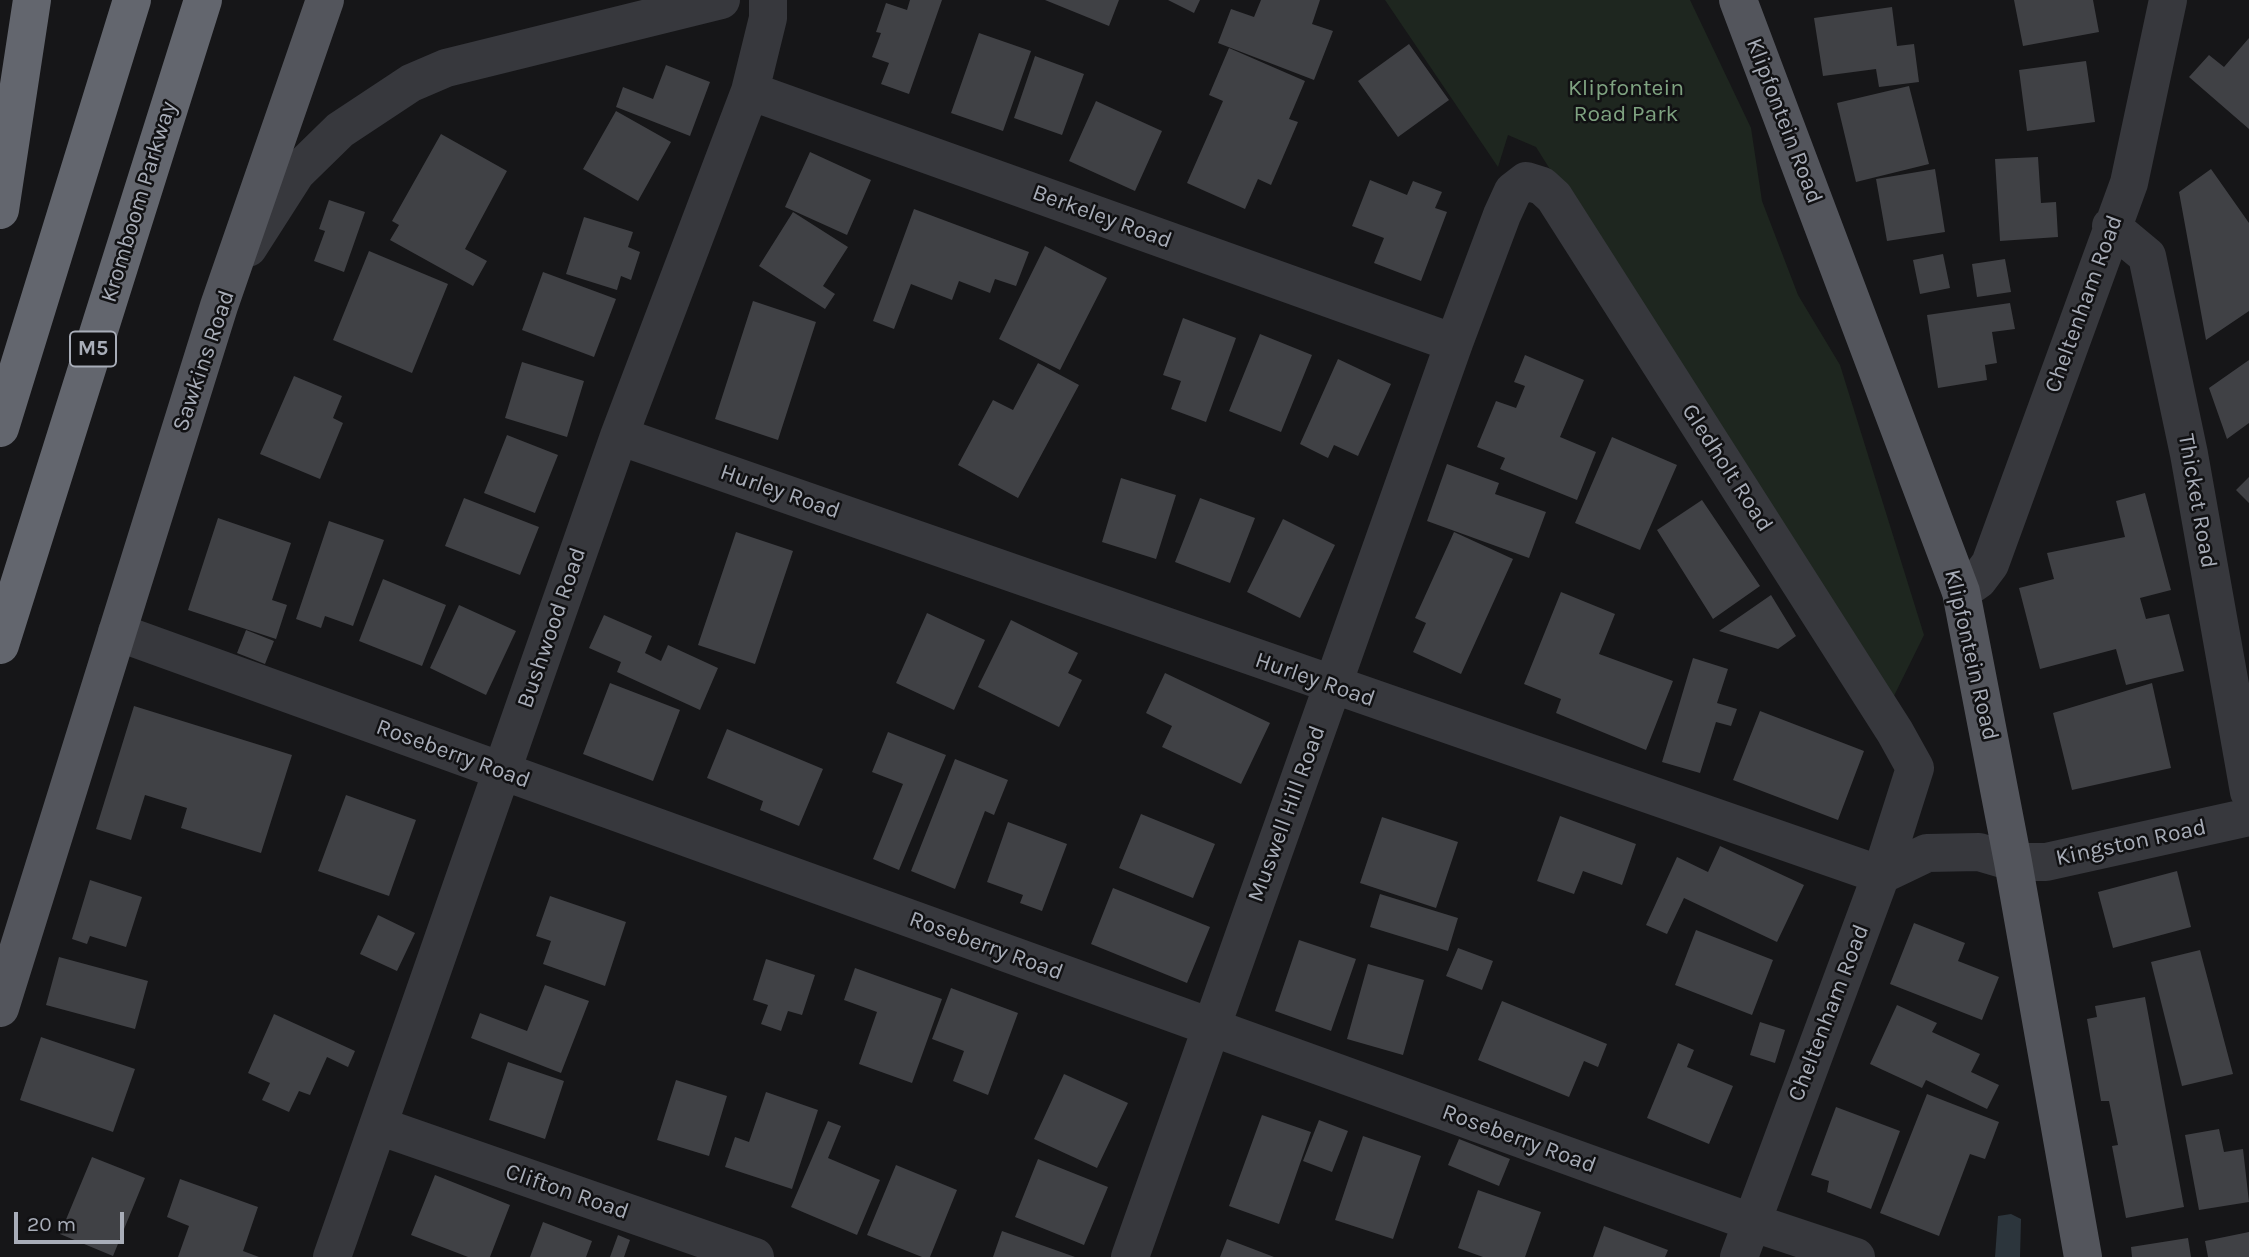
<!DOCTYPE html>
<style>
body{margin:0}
#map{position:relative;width:2249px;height:1257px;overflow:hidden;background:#161618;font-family:Karla,sans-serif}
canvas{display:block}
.scale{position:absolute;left:14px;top:1212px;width:110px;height:32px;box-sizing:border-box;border:4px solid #a8adb8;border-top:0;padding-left:9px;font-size:21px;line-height:24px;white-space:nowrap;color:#a8adb8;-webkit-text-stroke:5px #111113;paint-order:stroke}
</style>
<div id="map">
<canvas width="2249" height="1257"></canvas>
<div class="scale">20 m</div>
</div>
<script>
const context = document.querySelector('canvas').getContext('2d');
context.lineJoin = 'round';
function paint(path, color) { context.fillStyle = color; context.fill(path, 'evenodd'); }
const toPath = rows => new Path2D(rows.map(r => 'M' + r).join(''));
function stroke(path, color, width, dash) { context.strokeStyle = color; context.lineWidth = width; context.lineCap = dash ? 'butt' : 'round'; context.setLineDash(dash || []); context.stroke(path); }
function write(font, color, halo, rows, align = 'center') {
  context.font = font + ' Karla,sans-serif'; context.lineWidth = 5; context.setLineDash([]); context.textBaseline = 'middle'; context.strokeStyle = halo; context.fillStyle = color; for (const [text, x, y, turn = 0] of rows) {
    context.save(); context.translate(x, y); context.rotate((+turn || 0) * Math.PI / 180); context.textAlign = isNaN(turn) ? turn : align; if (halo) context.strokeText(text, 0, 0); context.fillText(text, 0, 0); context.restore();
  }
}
paint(toPath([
 [1385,0,1690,0,1751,128,1762,201,1798,295,1840,365,1924,635,1888,708,1536,147,1508,135,1498,167]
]), '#1e261f');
paint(toPath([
 [2011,1214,2021,1219,2020,1257,1995,1257,1998,1216]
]), '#2c353c');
paint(toPath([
 [910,0,942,0,909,94,881,84,889,63,872,57,881,33,876,32,886,3,907,10],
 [1045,0,1119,0,1109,26],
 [1168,0,1200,0,1194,13],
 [1261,0,1320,0,1312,24,1333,31,1314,80,1218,43,1231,9,1254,17],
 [2014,0,2093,0,2099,32,2023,46],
 [1892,7,1897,46,1914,44,1919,82,1879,87,1876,69,1823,76,1814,18],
 [979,33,1031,51,1003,131,951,113],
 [2249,38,2249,129,2189,77,2209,55,2224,67],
 [1409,44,1449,100,1398,137,1358,81],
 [1229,48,1305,81,1289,119,1298,122,1271,185,1258,179,1245,209,1187,183,1223,101,1209,95],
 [1035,56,1084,74,1062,135,1014,118],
 [2086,61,2095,122,2027,131,2019,70],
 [666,65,710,82,690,136,616,107,623,87,653,99],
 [1909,86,1929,164,1856,182,1837,103],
 [1096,101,1162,131,1135,191,1069,161],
 [616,111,671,142,638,201,583,169],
 [441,134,507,171,465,249,487,261,473,286,390,240,399,225,392,221],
 [810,152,871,180,847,235,785,207],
 [2038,157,2041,203,2056,202,2058,237,2000,241,1995,159],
 [1935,169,1945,232,1887,241,1876,179],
 [2211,169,2249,223,2249,311,2206,340,2179,192],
 [1370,180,1407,195,1413,181,1442,192,1435,208,1447,212,1421,281,1374,263,1384,238,1352,226],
 [329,200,365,212,344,272,314,261,325,231,319,229],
 [914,209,1029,252,1016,286,995,279,990,293,959,281,952,300,911,284,894,329,873,321],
 [793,212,848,247,823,286,835,294,825,309,759,266],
 [584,217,633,232,628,247,640,252,631,280,621,276,617,290,566,274],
 [1045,246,1107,278,1060,370,999,339],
 [369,251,448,284,412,373,333,340],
 [1943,254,1950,288,1920,294,1913,260],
 [2005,259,2011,292,1977,297,1972,264],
 [543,272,616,299,594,357,522,330],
 [753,301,816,322,778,440,715,419],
 [2010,303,2015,329,1992,332,1997,363,1985,365,1987,380,1938,388,1927,315],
 [1183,318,1236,338,1206,422,1171,409,1181,381,1163,375],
 [1260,334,1312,355,1281,432,1229,411],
 [1525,355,1584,380,1560,437,1596,452,1577,500,1500,469,1505,458,1477,447,1496,401,1516,408,1525,386,1514,382],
 [1338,359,1391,384,1358,456,1334,445,1328,458,1300,444],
 [2249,360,2249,423,2227,439,2209,388],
 [522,362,584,381,567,437,505,418],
 [1038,363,1079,385,1018,498,958,465,993,400,1013,410],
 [294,376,342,396,333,418,343,423,320,479,260,454],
 [507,435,558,455,535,513,484,493],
 [1612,437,1677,465,1640,550,1575,523],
 [1447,464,1499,483,1495,494,1546,512,1529,558,1427,521],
 [2249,477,2249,503,2236,490],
 [1121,478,1176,495,1156,559,1102,542],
 [2145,493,2171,590,2140,598,2146,619,2169,614,2184,671,2126,685,2116,649,2040,669,2019,588,2054,579,2047,553,2125,537,2116,501],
 [464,498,539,527,520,575,445,546],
 [1200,498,1255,518,1230,583,1175,562],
 [1702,500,1760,586,1713,619,1657,530],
 [218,518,291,543,272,600,287,605,276,639,188,610],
 [1283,519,1335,545,1300,618,1247,592],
 [329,521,384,540,353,626,325,616,321,628,296,619],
 [736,532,793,551,755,664,698,645],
 [1454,532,1513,559,1461,674,1413,652,1426,623,1415,618],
 [383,579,446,605,422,666,359,641],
 [1561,592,1615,614,1599,654,1673,681,1646,750,1556,713,1561,699,1524,684],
 [1771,595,1796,636,1778,649,1719,631],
 [459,605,516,631,486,695,430,668],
 [927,613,985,640,954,710,896,683],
 [604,615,652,636,645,653,661,661,668,645,718,668,700,710,617,672,621,662,589,648],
 [1011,620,1078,653,1068,673,1082,680,1059,727,978,687],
 [246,630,274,641,265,664,237,653],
 [1693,658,1728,669,1717,703,1737,709,1731,726,1716,722,1700,773,1662,762],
 [1165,673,1270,723,1241,784,1162,747,1172,726,1146,713],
 [610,683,680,710,653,781,583,754],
 [2152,683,2171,768,2072,790,2053,713],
 [134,706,292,755,261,853,181,828,187,808,145,795,131,840,96,829],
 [1760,711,1864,751,1838,820,1733,780],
 [727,729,823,769,799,826,760,810,763,801,707,778],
 [888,732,946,755,899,870,873,859,903,784,872,772],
 [955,759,1008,780,994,815,985,811,955,889,911,871],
 [346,795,416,820,389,896,318,871],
 [1141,814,1215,844,1193,898,1119,868],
 [1560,816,1636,844,1622,885,1583,871,1574,894,1537,881],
 [1382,817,1458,842,1436,908,1360,883],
 [1008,822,1067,844,1042,911,1020,903,1023,895,987,882],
 [1720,846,1804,885,1777,942,1684,898,1667,934,1646,925,1677,857,1708,872],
 [2177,871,2191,927,2113,948,2098,892],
 [90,880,142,897,126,947,90,936,87,944,72,939],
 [1113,888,1210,927,1187,983,1091,944],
 [1380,894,1458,918,1448,951,1370,927],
 [550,896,626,922,605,986,543,964,551,941,536,936],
 [378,915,415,933,397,971,360,954],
 [1914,923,1965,943,1958,961,1999,977,1982,1020,1890,984],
 [1696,930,1773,960,1752,1015,1675,985],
 [1299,940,1356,959,1331,1031,1275,1011],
 [1458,948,1493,961,1482,990,1446,976],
 [2200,950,2233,1074,2182,1086,2151,962],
 [59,957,148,981,135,1029,46,1005],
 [766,959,815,975,802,1015,788,1011,781,1031,761,1024,768,1005,753,1000],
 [1368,964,1424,980,1403,1055,1347,1039],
 [855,968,942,999,912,1083,859,1064,877,1012,844,1000],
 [545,985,589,1001,561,1073,471,1038,480,1013,527,1031],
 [951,988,1018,1013,988,1095,953,1081,964,1051,932,1039],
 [2145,997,2184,1207,2126,1218,2112,1146,2118,1145,2109,1101,2101,1101,2087,1019,2097,1017,2095,1006],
 [1502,1001,1607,1044,1598,1067,1584,1061,1569,1097,1478,1060],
 [1897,1005,1937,1023,1932,1032,1980,1054,1971,1072,1999,1085,1987,1109,1926,1080,1922,1088,1870,1064],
 [274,1014,355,1051,348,1067,327,1057,310,1095,299,1091,289,1112,262,1100,270,1083,248,1073],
 [1760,1022,1785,1030,1775,1063,1750,1055],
 [41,1037,135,1069,113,1132,20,1100],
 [1678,1043,1694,1050,1687,1067,1733,1086,1709,1144,1647,1118],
 [508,1062,564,1081,545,1139,489,1120],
 [1064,1074,1128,1103,1097,1168,1034,1139],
 [676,1080,727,1096,709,1156,657,1140],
 [766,1092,818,1110,792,1189,725,1167,735,1137,749,1142],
 [1927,1094,1999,1122,1985,1159,1970,1154,1939,1236,1880,1213],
 [1836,1107,1900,1131,1871,1209,1827,1192,1829,1181,1811,1175],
 [1262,1115,1311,1132,1279,1224,1229,1206],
 [1319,1120,1348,1131,1332,1172,1303,1161],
 [828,1121,841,1126,828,1158,880,1180,857,1235,791,1207],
 [2219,1129,2224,1152,2243,1149,2249,1202,2199,1210,2185,1135],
 [1363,1136,1421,1156,1393,1239,1335,1220],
 [1459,1139,1510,1159,1499,1186,1448,1165],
 [92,1157,145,1178,113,1256,60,1234],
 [1038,1159,1108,1187,1084,1245,1015,1217],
 [896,1165,957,1190,930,1257,922,1257,867,1235],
 [435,1175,510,1205,490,1257,468,1257,411,1235],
 [180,1179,258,1207,243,1251,259,1257,178,1257,189,1226,167,1217],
 [1478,1190,1541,1212,1525,1257,1483,1257,1458,1248],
 [543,1222,592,1241,586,1257,530,1257],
 [1604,1226,1668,1250,1665,1257,1593,1257],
 [1002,1231,1075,1257,993,1257],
 [2249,1232,2249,1257,2208,1257,2205,1241],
 [618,1235,630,1240,624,1257,610,1257],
 [2188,1238,2191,1257,2132,1257,2131,1247],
 [1227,1239,1274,1257,1220,1257]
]), '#404145');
stroke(toPath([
 [750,91,1454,343],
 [2111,226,2147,256,2189,454,2249,792],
 [248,248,296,173,340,130,411,83,446,68,721,0],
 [619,436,1881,875,1927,853,1979,852,2013,862,2046,862,2249,817],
 [1961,592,1978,580,1990,564,2129,183,2168,0],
 [117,632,1751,1222,1856,1257],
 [379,1126,755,1257],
 [332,1257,619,436,750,91,768,18,768,0],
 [1130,1257,1454,343,1502,215,1513,191,1526,181,1542,186,1554,197,1895,732,1915,768,1881,875,1739,1257]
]), '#37383d', 38);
stroke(toPath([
 [1738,0,1961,592,2013,862,2083,1257],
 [0,1008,219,306,325,0]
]), '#53555c', 38);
stroke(toPath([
 [0,210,32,0],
 [0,428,132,0],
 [0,645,203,0]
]), '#63666e', 38);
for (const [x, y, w] of [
 [93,349,46]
]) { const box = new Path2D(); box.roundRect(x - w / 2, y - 17.5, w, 35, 5); context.fillStyle = '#111113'; context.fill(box); stroke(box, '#a8adb8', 2); }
write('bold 21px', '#a8adb8', null, [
 ["M5",93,349]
]);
write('23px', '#7fa381', '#111113', [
 ["Klipfontein",1626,88],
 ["Road Park",1626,114]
]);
write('23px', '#a8adb8', '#111113', [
 ["Klipfontein Road",1784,121,69],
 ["Kromboom Parkway",139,202,-73],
 ["Berkeley Road",1102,217,20],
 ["Cheltenham Road",2084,304,-70],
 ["Sawkins Road",204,361,-71],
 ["Gledholt Road",1727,468,57],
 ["Hurley Road",780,492,19],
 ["Thicket Road",2197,501,80],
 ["Bushwood Road",552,628,-71],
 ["Klipfontein Road",1971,655,77],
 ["Hurley Road",1315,680,19],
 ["Roseberry Road",453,754,20],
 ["Muswell Hill Road",1287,814,-70],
 ["Kingston Road",2131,843,-12],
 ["Roseberry Road",986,946,20],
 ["Cheltenham Road",1829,1013,-69],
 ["Roseberry Road",1519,1139,20],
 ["Clifton Road",567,1192,19]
]);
</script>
